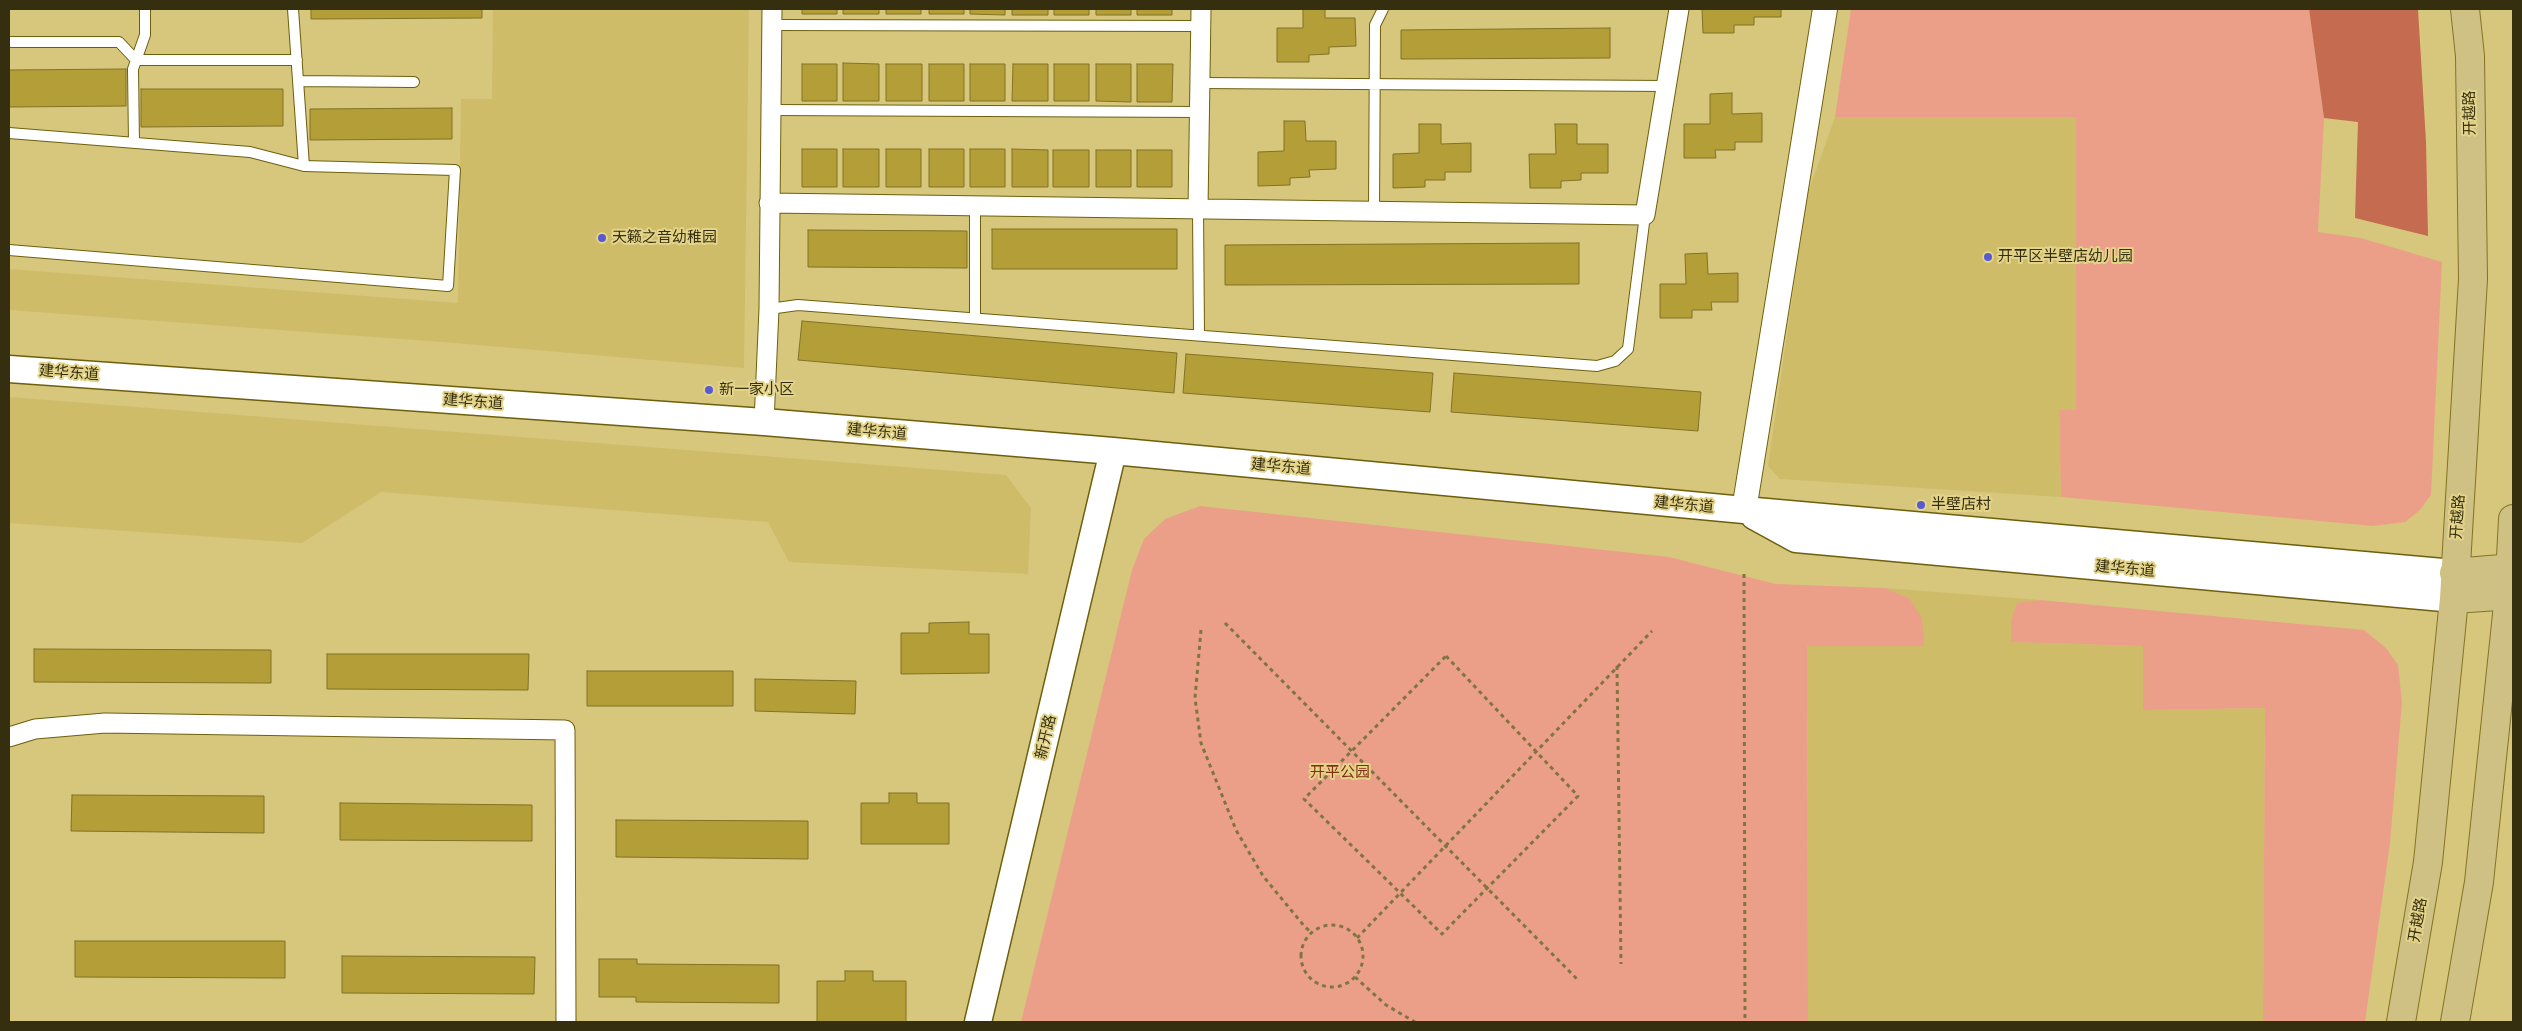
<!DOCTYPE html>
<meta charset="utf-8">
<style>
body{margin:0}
#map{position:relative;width:2522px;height:1031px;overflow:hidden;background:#d7c77d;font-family:"Work Sans",sans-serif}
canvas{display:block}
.frame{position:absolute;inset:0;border:10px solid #352e0f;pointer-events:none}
</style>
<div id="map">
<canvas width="2522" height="1031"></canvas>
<div class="frame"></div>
</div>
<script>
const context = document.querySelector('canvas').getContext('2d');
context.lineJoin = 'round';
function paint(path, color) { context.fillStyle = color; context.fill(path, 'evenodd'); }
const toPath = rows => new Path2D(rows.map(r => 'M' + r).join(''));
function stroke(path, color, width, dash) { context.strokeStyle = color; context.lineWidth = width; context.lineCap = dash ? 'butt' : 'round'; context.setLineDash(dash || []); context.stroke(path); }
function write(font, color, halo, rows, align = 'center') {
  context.font = font + ' "Work Sans","Noto Sans SC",sans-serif'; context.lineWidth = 4; context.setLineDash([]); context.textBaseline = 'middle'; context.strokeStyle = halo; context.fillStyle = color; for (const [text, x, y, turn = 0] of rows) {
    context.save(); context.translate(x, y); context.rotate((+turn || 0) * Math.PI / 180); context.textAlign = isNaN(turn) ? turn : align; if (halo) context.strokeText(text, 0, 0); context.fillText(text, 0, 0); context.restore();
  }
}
paint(toPath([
 [493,9,749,9,744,368,455,343,9,310,9,269,458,303,461,99,492,99],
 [1835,117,2076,117,2076,411,2059,410,2061,497,1780,479,1768,466,1807,196],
 [9,397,1006,475,1031,508,1028,574,789,562,768,522,381,492,302,543,9,523],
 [1885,588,2040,600,2017,604,2011,642,2143,646,2143,710,2265,708,2263,1022,1808,1022,1807,646,1924,646,1909,598]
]), '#cebc69');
paint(toPath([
 [1851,9,2309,9,2324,118,2318,232,2361,238,2442,262,2431,495,2420,510,2405,522,2373,526,2061,497,2059,410,2076,410,2076,117,1835,117],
 [1200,506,1669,557,1776,584,1885,588,1909,598,1922,618,1924,646,1807,646,1808,1022,1021,1022,1132,570,1144,539,1165,519],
 [2040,600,2364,630,2386,648,2398,665,2402,702,2390,843,2365,1022,2263,1022,2265,708,2143,710,2143,646,2011,642,2011,621,2017,603]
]), '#eb9f88');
paint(toPath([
 [2309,9,2418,9,2426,142,2428,236,2355,218,2358,122,2324,118]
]), '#c56b4f');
const building = toPath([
 [311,9,482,9,482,18,311,19,311,9],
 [802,9,837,9,837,14,802,14,802,9],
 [843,9,879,9,879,14,843,14,843,9],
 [886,9,921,9,921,14,886,14,886,9],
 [929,9,964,9,964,14,929,14,929,9],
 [970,9,1005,9,1005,15,970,14,970,9],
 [1012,9,1048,9,1048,15,1012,15,1012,9],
 [1054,9,1089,9,1089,15,1054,15,1054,9],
 [1096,9,1131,9,1131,15,1096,15,1096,9],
 [1137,9,1172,9,1172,15,1137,15,1137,9],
 [1303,9,1325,9,1325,18,1355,18,1356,46,1329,47,1329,54,1309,55,1309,62,1277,62,1277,28,1303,28,1303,9],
 [1702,9,1781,9,1781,17,1754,17,1754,25,1734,25,1734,33,1703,33,1702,9],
 [1610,28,1610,58,1401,59,1401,30,1610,28],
 [843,63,879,64,879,101,843,101,843,63],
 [802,64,837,64,837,101,802,101,802,64],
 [886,64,922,64,922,101,886,101,886,64],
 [929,64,964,64,964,101,929,101,929,64],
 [970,64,1005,64,1005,101,970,101,970,64],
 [1013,64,1048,64,1048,101,1012,101,1013,64],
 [1054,64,1089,64,1089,101,1054,101,1054,64],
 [1096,64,1131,64,1131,102,1096,101,1096,64],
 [1137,64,1173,64,1172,102,1137,102,1137,64],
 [126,69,126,106,9,107,9,70,126,69],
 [141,89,283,89,283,126,141,127,141,89],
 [1732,93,1732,114,1762,113,1762,142,1735,142,1735,150,1715,150,1716,158,1684,158,1684,124,1710,124,1710,94,1732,93],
 [452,108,452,139,310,140,310,109,452,108],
 [1284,121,1305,121,1306,141,1336,141,1336,169,1309,170,1310,177,1290,178,1290,185,1258,186,1258,152,1284,151,1284,121],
 [1419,124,1441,124,1441,144,1471,143,1471,172,1445,172,1445,180,1425,180,1425,187,1393,188,1393,154,1419,153,1419,124],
 [1555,124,1577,124,1577,144,1608,144,1608,173,1581,173,1581,180,1561,181,1561,188,1530,188,1529,154,1556,154,1555,124],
 [802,149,837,149,837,187,802,187,802,149],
 [843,149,879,149,879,187,843,187,843,149],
 [886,149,921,149,921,187,886,187,886,149],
 [929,149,964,149,964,187,929,187,929,149],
 [970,149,1005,149,1005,187,970,187,970,149],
 [1012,149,1048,150,1048,187,1012,187,1012,149],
 [1053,150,1089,150,1089,187,1053,187,1053,150],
 [1096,150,1131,150,1131,187,1096,187,1096,150],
 [1137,150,1172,150,1172,187,1137,187,1137,150],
 [992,229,1177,229,1177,269,992,269,992,229],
 [808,230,967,231,967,268,808,267,808,230],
 [1579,243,1579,284,1225,285,1225,245,1579,243],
 [1707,253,1708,274,1738,273,1738,302,1711,302,1712,310,1692,310,1692,318,1660,318,1660,284,1686,284,1685,254,1707,253],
 [802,321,1177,353,1174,393,798,360,802,321],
 [1186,354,1433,373,1430,412,1183,393,1186,354],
 [1454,373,1701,392,1698,431,1451,412,1454,373],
 [969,622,969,634,989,634,989,673,901,674,901,633,929,633,929,623,969,622],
 [34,649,271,650,271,683,34,682,34,649],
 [327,654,529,654,528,690,327,689,327,654],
 [587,671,733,671,733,706,587,706,587,671],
 [755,679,856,681,855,714,755,711,755,679],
 [889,793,917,793,917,803,949,803,949,844,861,844,861,803,889,803,889,793],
 [72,795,264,796,264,833,71,831,72,795],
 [340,803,532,805,532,841,340,840,340,803],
 [616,820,808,821,808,859,616,857,616,820],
 [75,941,285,941,285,978,75,977,75,941],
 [342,956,535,957,534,994,342,993,342,956],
 [599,959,637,959,637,964,779,965,779,1003,636,1002,636,997,599,997,599,959],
 [845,971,873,971,873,981,906,981,906,1022,817,1022,817,981,845,981,845,971]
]);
paint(building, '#b39e38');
stroke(building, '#817226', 1);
const service = toPath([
 [293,9,304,166],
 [772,25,1200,26],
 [11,42,119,42,136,60,297,60],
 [298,81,414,82],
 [1200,83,1667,86],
 [771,110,1200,112],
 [9,133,250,152,304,166,455,170,448,286,9,250],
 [134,143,133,69,145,35,145,9],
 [1198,209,1199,334],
 [1374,212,1375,25,1383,9],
 [769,309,798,305,1597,366,1615,361,1628,349,1645,215],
 [975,318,975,205]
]);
const minor = toPath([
 [769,203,1645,215,1679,9],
 [1198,209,1201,9],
 [764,422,769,309,772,9],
 [9,737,35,729,105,723,565,730,566,1022]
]);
const tertiary = toPath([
 [1744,510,1825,9]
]);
const secondary = toPath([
 [9,369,764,422,1113,451,1744,510,2454,573],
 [1754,516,1796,539,2454,599],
 [978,1022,1113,451]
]);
const primary = toPath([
 [2454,573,2513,568],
 [2454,599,2513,595],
 [2401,1022,2428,862,2454,599,2473,279,2470,56,2465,9],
 [2455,1022,2479,882,2509,595,2513,519]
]);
stroke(service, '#6e5f0c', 12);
stroke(minor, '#6e5f0c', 21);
stroke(tertiary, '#6e5f0c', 26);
stroke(secondary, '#6e5f0c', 29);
stroke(primary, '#837325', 30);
stroke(toPath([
 [1744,574,1745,1022],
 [1225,623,1579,981],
 [1201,630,1195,698,1201,743,1236,830,1263,876,1305,927,1312,933],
 [1446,656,1578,796,1442,934,1304,799,1446,656],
 [1617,666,1621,964],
 '1301 956a31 31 0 1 1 62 0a31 31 0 1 1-62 0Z',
 [1357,938,1652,631],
 [1355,977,1386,1005,1415,1022]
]), '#807542', 3, [4, 4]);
stroke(service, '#fff', 10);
stroke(minor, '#fff', 19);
stroke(tertiary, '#fff', 24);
stroke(secondary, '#fff', 26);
stroke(primary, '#cec183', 28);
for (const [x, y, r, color] of [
 [602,238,5,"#585ad1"],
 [1988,257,5,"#585ad1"],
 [709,390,5,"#585ad1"],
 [1921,505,5,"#585ad1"]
]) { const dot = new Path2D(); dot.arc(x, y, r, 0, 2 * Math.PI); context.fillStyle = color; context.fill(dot); stroke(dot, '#e4d48a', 2); }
write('15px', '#352e0f', '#e4d48a', [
 ["开越路",2470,113,-91],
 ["建华东道",69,373,4],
 ["建华东道",473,402,4],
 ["建华东道",877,432,5],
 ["建华东道",1281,467,5],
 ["建华东道",1684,505,5],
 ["开越路",2458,517,-86],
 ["建华东道",2125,569,5],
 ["新开路",1046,737,-77],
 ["开越路",2418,920,-80]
]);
write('15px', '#352e0f', '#e4d48a', [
 ["天籁之音幼稚园",612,238],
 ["开平区半壁店幼儿园",1998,257],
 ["新一家小区",719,390],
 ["半壁店村",1931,505]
], 'left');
write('15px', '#822e12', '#e4d48a', [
 ["开平公园",1340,773]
]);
</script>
